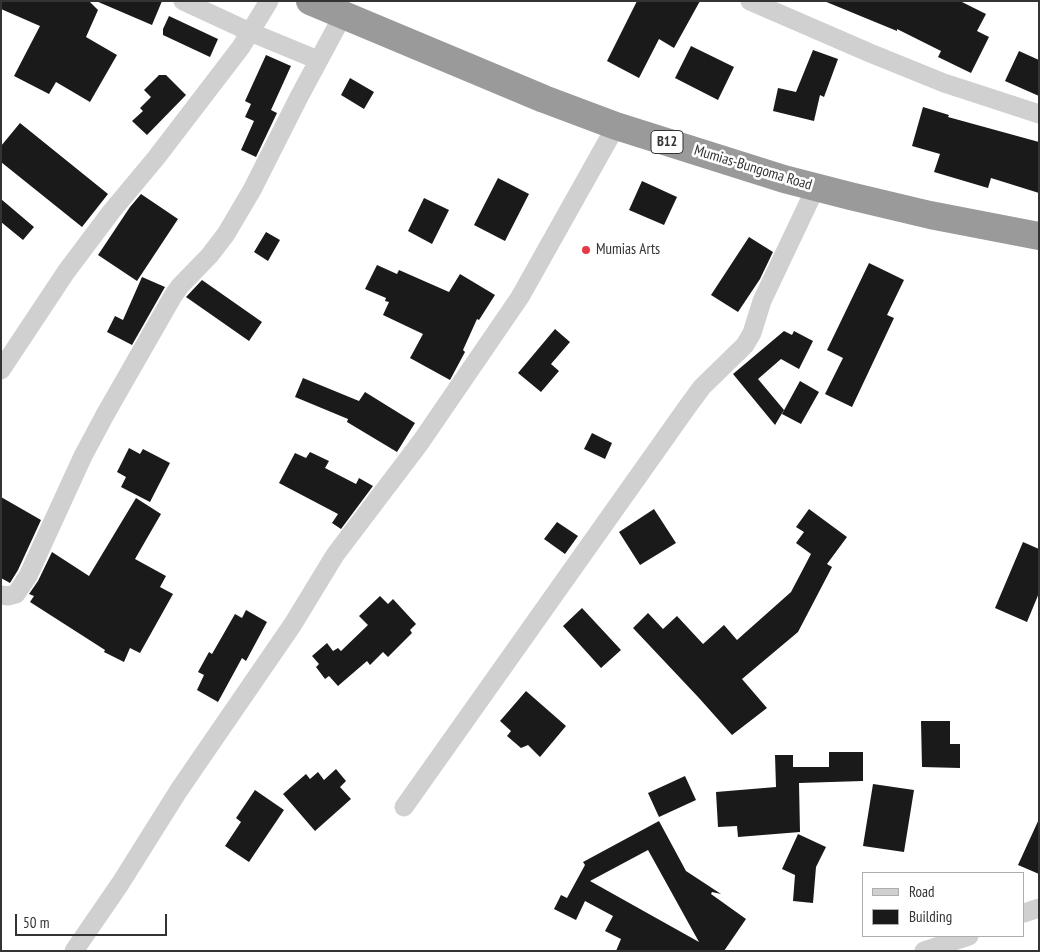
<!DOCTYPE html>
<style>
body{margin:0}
#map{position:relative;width:1040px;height:952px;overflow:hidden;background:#fff;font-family:"PT Sans Narrow",sans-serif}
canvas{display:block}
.frame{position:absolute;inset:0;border:2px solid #333;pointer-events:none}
.legend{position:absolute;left:862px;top:872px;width:162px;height:65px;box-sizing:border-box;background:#fff;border:1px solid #adadad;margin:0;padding:6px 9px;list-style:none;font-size:15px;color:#333}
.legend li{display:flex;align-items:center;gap:10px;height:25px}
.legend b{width:25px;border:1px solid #adadad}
.scale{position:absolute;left:15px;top:914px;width:152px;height:22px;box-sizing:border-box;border:2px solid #333;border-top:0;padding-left:6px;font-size:15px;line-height:18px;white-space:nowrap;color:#333;-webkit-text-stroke:4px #fff;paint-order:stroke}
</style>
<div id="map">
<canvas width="1040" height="952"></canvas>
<div class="frame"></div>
<ul class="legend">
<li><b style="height:6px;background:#d0d0d0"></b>Road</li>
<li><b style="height:14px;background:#1a1a1a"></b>Building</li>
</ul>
<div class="scale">50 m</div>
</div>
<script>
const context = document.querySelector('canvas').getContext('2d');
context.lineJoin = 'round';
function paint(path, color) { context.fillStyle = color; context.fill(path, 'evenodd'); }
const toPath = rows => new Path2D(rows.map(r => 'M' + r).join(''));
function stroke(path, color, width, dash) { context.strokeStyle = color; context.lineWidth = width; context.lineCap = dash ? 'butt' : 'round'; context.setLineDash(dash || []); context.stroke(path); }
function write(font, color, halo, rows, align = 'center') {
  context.font = font + ' "PT Sans Narrow",sans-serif'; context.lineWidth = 5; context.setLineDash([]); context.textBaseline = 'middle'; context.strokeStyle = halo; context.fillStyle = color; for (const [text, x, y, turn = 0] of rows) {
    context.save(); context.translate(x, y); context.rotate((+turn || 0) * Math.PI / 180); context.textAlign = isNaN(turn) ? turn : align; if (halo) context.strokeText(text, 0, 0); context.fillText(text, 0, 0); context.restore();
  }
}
paint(toPath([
 [1,1,89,1,98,10,86,37,117,55,90,102,56,82,49,94,14,76,40,26,1,9],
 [96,1,162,1,152,25],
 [637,1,700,1,674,48,659,39,639,78,607,61],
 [824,1,960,1,986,14,977,31,989,37,971,73,938,57,941,51,897,29,897,31],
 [169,16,218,39,210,57,163,35,163,29],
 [691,46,734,67,718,100,675,78],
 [813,50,838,59,824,97,820,95,814,121,773,111,778,88,796,92],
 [1019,51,1039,60,1039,96,1005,81],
 [266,55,291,66,271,110,277,113,256,157,241,150,254,121,245,117,251,104,245,101],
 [159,75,166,75,186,95,147,135,132,121,143,111,140,108,151,97,144,90],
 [350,78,374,92,364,109,341,95],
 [923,107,949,115,948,117,1039,142,1039,193,991,178,988,188,934,172,940,154,912,146],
 [20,123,108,194,82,227,1,162,1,146],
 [498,178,529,194,505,241,474,225],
 [642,181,677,197,664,225,629,210],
 [141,194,178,219,137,281,98,255,130,207],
 [424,198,449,210,432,244,408,231],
 [1,199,34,227,23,240,1,222],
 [266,232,280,240,268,261,254,252],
 [749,237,773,252,760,279,738,312,711,295],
 [869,263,904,280,887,315,894,318,852,407,825,394,843,358,827,350],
 [377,265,397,274,399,270,449,292,460,274,495,295,479,320,477,319,463,350,465,352,450,380,410,358,423,334,383,315,389,302,385,301,386,298,365,289],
 [142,277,165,287,132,345,107,332,115,316,123,320],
 [202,280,262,322,249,341,186,297],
 [555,329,570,342,551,364,559,371,541,392,518,373],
 [784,331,792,335,794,331,813,341,799,369,781,359,758,379,784,410,775,425,733,374],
 [303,378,359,401,365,392,415,423,397,452,347,422,348,419,295,397],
 [800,381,819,392,801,424,782,414],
 [592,433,612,443,605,459,584,449],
 [129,448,140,454,143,449,170,463,150,502,121,487,126,477,117,472],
 [310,452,329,461,325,468,356,484,359,478,373,486,341,529,332,523,338,514,279,483,295,453,306,458],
 [1,497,41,520,18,570,10,583,1,578],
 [136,498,161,514,135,559,166,576,160,587,173,594,140,653,130,648,124,662,104,652,105,650,30,602,34,596,29,594,38,581,52,552,89,576],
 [654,509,676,543,640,565,619,532],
 [809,509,847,537,827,564,832,567,798,632,742,679,767,708,732,735,699,698,633,628,648,613,663,629,677,616,703,644,724,625,737,640,791,592,811,554,796,543,804,532,796,527],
 [557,522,578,536,565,554,544,539],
 [1023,542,1039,549,1039,593,1027,622,995,608],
 [380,596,388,604,393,599,416,624,410,630,412,633,388,657,383,652,370,665,367,661,338,686,329,676,325,679,316,667,319,664,312,656,327,643,333,651,338,648,341,651,368,625,359,616],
 [582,608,621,650,601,668,563,626],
 [246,610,267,622,246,661,242,658,218,702,197,690,204,675,198,672,209,652,212,654,235,614,242,618],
 [526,691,566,726,540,757,528,745,521,748,507,736,511,731,500,721],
 [921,721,950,721,950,744,960,744,960,768,922,767],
 [829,752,863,752,863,781,799,783,800,832,738,837,737,826,718,827,716,792,776,787,775,755,793,755,793,767,829,767],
 [336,769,346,781,340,787,351,799,315,831,283,794,306,774,310,779,318,772,324,780],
 [685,776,696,800,659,817,648,793],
 [873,784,914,790,904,852,863,846],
 [255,790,284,810,249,862,225,846,241,822,236,818],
 [1039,819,1039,874,1018,865],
 [659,821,686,871,721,894,712,892,711,894,746,919,724,951,616,951,621,939,605,931,613,916,585,901,576,920,554,909,561,895,567,898,585,865,583,862],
 [648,850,699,942,590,881],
 [798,834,826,847,816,867,813,903,793,901,795,875,782,869]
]), '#1a1a1a');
stroke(toPath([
 [183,1,250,32,318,60],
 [750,1,870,53,944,83,1039,114],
 [1,370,66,272,111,212,156,158,241,47,269,1],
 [1,595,8,596,16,594,28,576,83,456,106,413,173,296,180,286,210,255,226,234,252,190,299,97,343,15],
 [404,807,688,406,702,387,745,345,752,333,762,301,816,187],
 [1024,913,1039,908],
 [74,951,120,884,179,790,293,624,335,555,420,443,520,297,616,126],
 [924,951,969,936]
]), '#d0d0d0', 19);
stroke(toPath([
 [310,1,544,99,616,126,784,179,850,196,930,215,1039,236]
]), '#9a9a9a', 28);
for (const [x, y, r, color] of [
 [586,250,5,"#e63946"]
]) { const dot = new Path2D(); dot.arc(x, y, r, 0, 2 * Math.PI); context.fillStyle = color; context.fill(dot); stroke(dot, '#fff', 2); }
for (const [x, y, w] of [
 [667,142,32]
]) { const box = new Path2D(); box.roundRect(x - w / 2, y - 11.5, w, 23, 4); context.fillStyle = '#fff'; context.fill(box); stroke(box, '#333', 1); }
write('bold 14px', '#333', null, [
 ["B12",667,142]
]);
write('15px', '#333', '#fff', [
 ["Mumias-Bungoma Road",753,168,17]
]);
write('15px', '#333', '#fff', [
 ["Mumias Arts",596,250]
], 'left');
</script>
